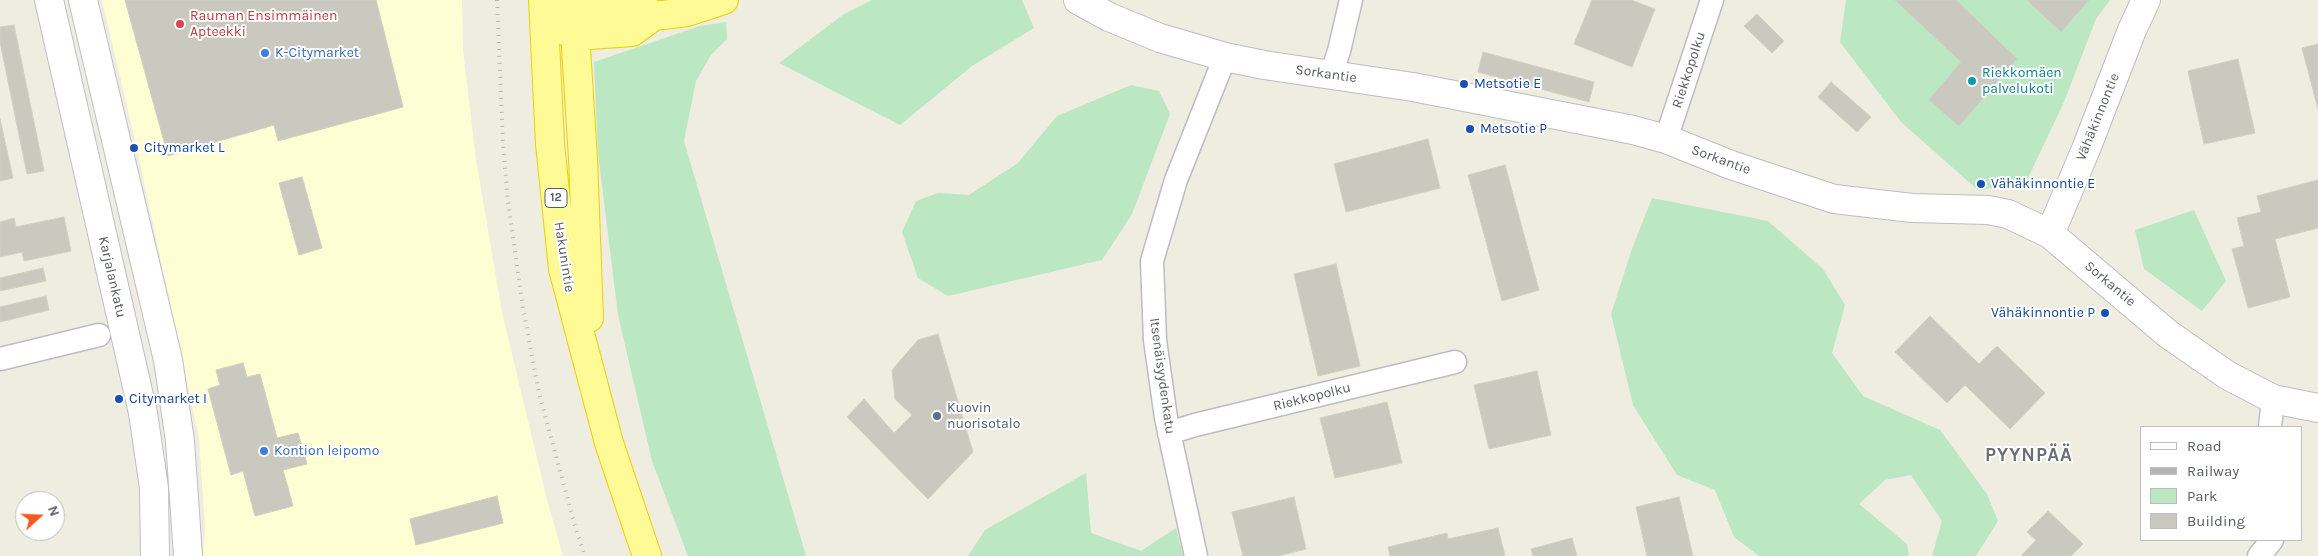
<!DOCTYPE html>
<meta charset="utf-8">
<style>
body{margin:0}
#map{position:relative;width:2318px;height:556px;overflow:hidden;background:#eeede0;font-family:Karla,sans-serif}
canvas{display:block}
.legend{position:absolute;left:2140px;top:426px;width:162px;height:115px;box-sizing:border-box;background:#fff;border:1px solid #bdbec1;margin:0;padding:6px 9px;list-style:none;font-size:15px;color:#595c63}
.legend li{display:flex;align-items:center;gap:10px;height:25px}
.legend b{width:25px;border:1px solid #bdbec1}
.north{position:absolute;left:15px;top:491px;width:50px;height:50px;box-sizing:border-box;background:#fff;border:1px solid #bdbec1;border-radius:50%;rotate:70deg;font-size:14px;font-weight:700;line-height:20px;text-align:center;color:#595c63}
.north::after{content:'';display:block;margin:auto;width:18px;height:22px;background:#f5571f;clip-path:polygon(50% 0,100% 100%,50% 72%,0 100%)}
</style>
<div id="map">
<canvas width="2318" height="556"></canvas>
<ul class="legend">
<li><b style="height:6px;background:#fff"></b>Road</li>
<li><b style="height:6px;background:#b5b5b6"></b>Railway</li>
<li><b style="height:14px;background:#bbe7c3"></b>Park</li>
<li><b style="height:14px;background:#cac9c0"></b>Building</li>
</ul>
<div class="north">N</div>
</div>
<script>
const context = document.querySelector('canvas').getContext('2d');
context.lineJoin = 'round';
function paint(path, color) { context.fillStyle = color; context.fill(path, 'evenodd'); }
const toPath = rows => new Path2D(rows.map(r => 'M' + r).join(''));
function stroke(path, color, width, dash) { context.strokeStyle = color; context.lineWidth = width; context.lineCap = dash ? 'butt' : 'round'; context.setLineDash(dash || []); context.stroke(path); }
function write(font, color, halo, rows, align = 'center') {
  context.font = font + ' Karla,sans-serif'; context.lineWidth = 4; context.setLineDash([]); context.textBaseline = 'middle'; context.strokeStyle = halo; context.fillStyle = color; for (const [text, x, y, turn = 0] of rows) {
    context.save(); context.translate(x, y); context.rotate((+turn || 0) * Math.PI / 180); context.textAlign = isNaN(turn) ? turn : align; if (halo) context.strokeText(text, 0, 0); context.fillText(text, 0, 0); context.restore();
  }
}
paint(toPath([
 [102,0,462,0,463,50,476,159,502,312,547,500,563,556,203,556,205,528,199,438,136,145]
]), '#fffdd4');
paint(toPath([
 [872,0,1022,0,1034,28,972,66,900,125,779,63,844,14],
 [1846,0,2110,0,2096,19,2064,102,2028,178,1979,191,1901,122,1840,42],
 [726,22,727,39,711,55,696,81,684,141,806,556,688,556,652,461,618,315,598,153,594,62,700,26],
 [1131,85,1159,91,1170,114,1132,214,1102,260,948,296,918,278,902,232,916,201,938,193,969,195,1018,163,1057,116],
 [1652,198,1768,221,1823,269,1845,305,1832,353,1863,396,1940,430,1987,494,1998,521,1976,556,1932,556,1942,521,1911,475,1885,480,1859,504,1907,544,1909,556,1759,556,1734,537,1715,490,1677,475,1633,405,1611,314,1632,249],
 [2194,210,2226,281,2202,311,2144,269,2135,230],
 [1086,473,1091,533,1141,551,1176,528,1183,556,968,556,985,530]
]), '#bbe7c3');
const building = toPath([
 [125,0,376,0,403,107,278,141,274,125,168,156,125,0],
 [1592,0,1631,0,1655,9,1632,67,1574,44,1592,0],
 [1895,0,1956,0,2017,59,1959,126,1929,100,1961,62,1895,0],
 [2027,0,2089,0,2061,32,2027,0],
 [1757,14,1784,41,1772,53,1744,26,1757,14],
 [14,25,44,171,27,174,0,42,0,27,14,25],
 [2318,44,2318,109,2302,48,2318,44],
 [1483,52,1594,82,1589,102,1478,72,1483,52],
 [2238,59,2255,133,2204,144,2188,71,2238,59],
 [1831,82,1871,117,1857,132,1818,97,1831,82],
 [0,119,13,178,0,181,0,119],
 [1428,139,1440,188,1346,212,1334,164,1428,139],
 [1505,165,1539,290,1502,301,1468,175,1505,165],
 [302,177,322,248,299,255,279,183,302,177],
 [2318,180,2318,228,2275,239,2290,297,2248,308,2232,249,2244,246,2237,218,2261,212,2257,196,2318,180],
 [64,217,71,251,24,261,22,252,0,257,0,222,14,218,16,227,64,217],
 [1336,264,1360,366,1318,376,1294,274,1336,264],
 [43,268,46,281,0,291,0,278,43,268],
 [46,296,49,310,0,322,0,307,46,296],
 [1930,316,1979,364,1997,346,2045,393,2010,429,1965,385,1947,403,1895,352,1930,316],
 [938,334,973,452,928,499,847,417,864,399,894,433,912,415,895,399,892,370,918,340,938,334],
 [243,363,247,377,260,374,277,438,298,433,307,464,283,470,293,506,255,516,243,471,231,475,208,389,220,385,216,370,243,363],
 [1537,371,1551,435,1489,449,1474,385,1537,371],
 [1387,402,1402,463,1335,478,1320,418,1387,402],
 [497,496,503,523,416,545,410,519,497,496],
 [1294,497,1306,549,1278,556,1243,556,1232,512,1294,497],
 [1679,497,1693,556,1647,556,1636,507,1679,497],
 [2048,511,2083,544,2071,556,2021,556,2036,540,2027,532,2048,511],
 [1498,528,1505,556,1390,556,1388,547,1447,533,1448,539,1498,528],
 [1572,538,1577,556,1533,556,1531,549,1572,538]
]);
paint(building, '#cac9c0');
stroke(building, '#d2d0bf', 1);
const minor = toPath([
 [1331,75,1339,51,1351,0],
 [1666,139,1712,0],
 [0,359,99,335],
 [2270,427,2273,399],
 [1169,433,1195,425,1455,362],
 [1196,556,1166,418,1155,340,1152,261,1176,180,1225,57],
 [2259,556,2272,540]
]);
const tertiary = toPath([
 [1078,0,1109,17,1160,38,1225,57,1264,65,1413,87,1633,130,1666,139,1731,165,1834,199,1912,208,1988,210,2008,214,2050,234,2168,334,2227,375,2273,399,2318,408],
 [2050,234,2086,149,2132,30,2146,0]
]);
const secondary = toPath([
 [49,0,143,413,154,488,155,556],
 [83,0,168,360,180,441,188,556]
]);
const trunk = toPath([
 [543,0,550,144,563,269,609,443,647,556],
 [573,0,583,158,589,318],
 [556,16,573,9,638,4,654,16],
 [559,28,575,36,632,32,654,16,687,12,724,0]
]);
stroke(minor, '#bbbdc3', 25);
stroke(tertiary, '#bbbdc3', 30);
stroke(secondary, '#bdbfc8', 30);
stroke(trunk, '#eecf00', 30);
stroke(minor, '#fff', 22);
stroke(tertiary, '#fff', 28);
stroke(secondary, '#fff', 28);
stroke(trunk, '#fefa95', 28);
stroke(toPath([
 [497,0,503,144,508,202,523,308,539,393,576,530,585,556]
]), '#b5b5b6', 4, [1, 6]);
for (const [x, y, r, color] of [
 [180,24,5,"#e0444e"],
 [265,53,5,"#3f7fe0"],
 [1972,81,5,"#0f9aa8"],
 [1464,84,5,"#1a4fb4"],
 [1470,129,5,"#1a4fb4"],
 [134,148,5,"#1a4fb4"],
 [1981,184,5,"#1a4fb4"],
 [2105,313,5,"#1a4fb4"],
 [119,399,5,"#1a4fb4"],
 [937,416,5,"#5c6f8a"],
 [264,451,5,"#3f7fe0"]
]) { const dot = new Path2D(); dot.arc(x, y, r, 0, 2 * Math.PI); context.fillStyle = color; context.fill(dot); stroke(dot, '#fff', 2); }
for (const [x, y, w] of [
 [556,198,22]
]) { const box = new Path2D(); box.roundRect(x - w / 2, y - 9.5, w, 19, 4); context.fillStyle = '#fff'; context.fill(box); stroke(box, '#595c63', 1); }
write('bold 12px', '#595c63', null, [
 ["12",556,198]
]);
write('14px', '#be3a42', '#fff', [
 ["Rauman Ensimmäinen",190,16],
 ["Apteekki",190,32]
], 'left');
write('14px', '#366cbe', '#fff', [
 ["K-Citymarket",275,53],
 ["Kontion leipomo",274,451]
], 'left');
write('14px', '#595c63', '#fff', [
 ["Riekkopolku",1689,70,-72],
 ["Sorkantie",1326,74,8],
 ["Vähäkinnontie",2098,117,-68],
 ["Sorkantie",1721,160,20],
 ["Hakunintie",564,257,81],
 ["Karjalankatu",112,277,77],
 ["Sorkantie",2110,284,40],
 ["Itsenäisyydenkatu",1162,376,82],
 ["Riekkopolku",1312,397,-14]
]);
write('14px', '#0d838f', '#fff', [
 ["Riekkomäen",1982,73],
 ["palvelukoti",1982,89]
], 'left');
write('14px', '#164399', '#fff', [
 ["Metsotie E",1474,84],
 ["Metsotie P",1480,129],
 ["Citymarket L",144,148],
 ["Vähäkinnontie E",1991,184],
 ["Vähäkinnontie P",2095,313,"right"],
 ["Citymarket I",129,399]
], 'left');
write('14px', '#4e5e75', '#fff', [
 ["Kuovin",947,408],
 ["nuorisotalo",947,424]
], 'left');
context.letterSpacing = '1px';
write('bold 19px', '#6a6e75', '#fff', [
 ["PYYNPÄÄ",2029,456]
]);
context.letterSpacing = '0px';
</script>
